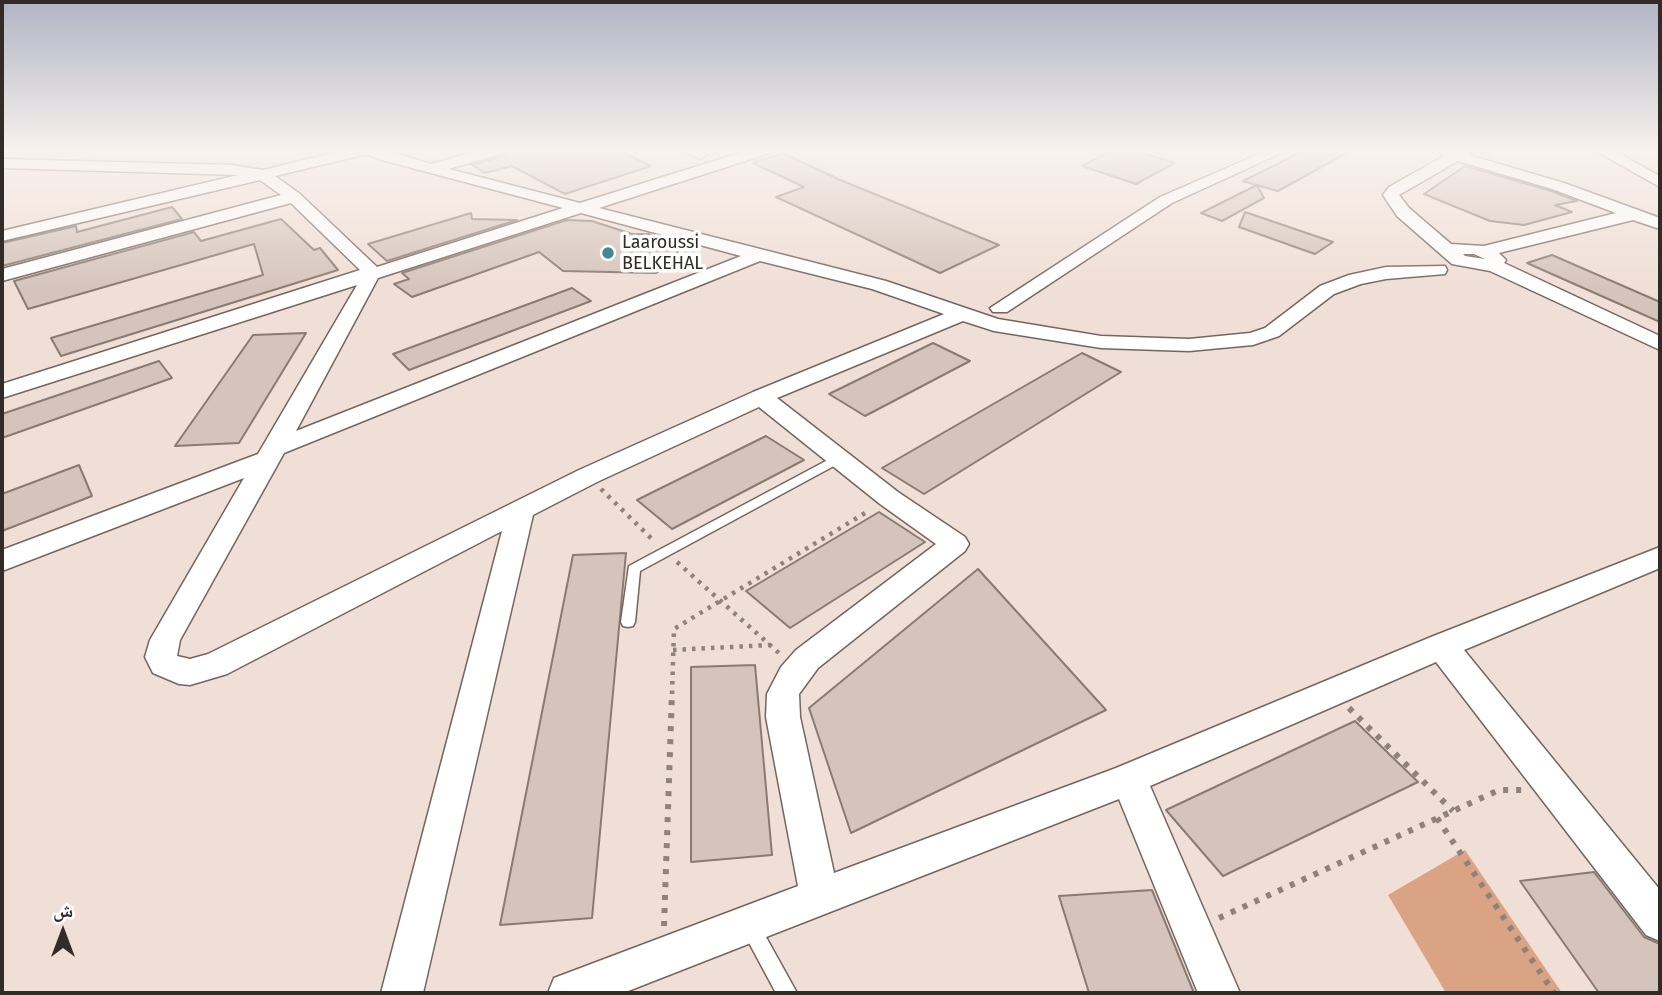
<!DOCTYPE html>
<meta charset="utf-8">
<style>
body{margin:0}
#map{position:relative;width:1662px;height:995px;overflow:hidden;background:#f0dfd6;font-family:"Fira Sans","Noto Naskh Arabic",sans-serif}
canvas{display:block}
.frame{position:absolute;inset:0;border:4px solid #322b28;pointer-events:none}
.north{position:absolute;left:28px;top:897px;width:70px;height:70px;-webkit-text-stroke:5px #fff;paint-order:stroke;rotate:0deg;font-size:19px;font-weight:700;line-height:28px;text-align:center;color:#322b28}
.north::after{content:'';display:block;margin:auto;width:24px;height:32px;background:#322b28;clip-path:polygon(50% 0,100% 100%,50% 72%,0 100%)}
</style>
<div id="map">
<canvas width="1662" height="995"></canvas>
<div class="frame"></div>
<div class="north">ش</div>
</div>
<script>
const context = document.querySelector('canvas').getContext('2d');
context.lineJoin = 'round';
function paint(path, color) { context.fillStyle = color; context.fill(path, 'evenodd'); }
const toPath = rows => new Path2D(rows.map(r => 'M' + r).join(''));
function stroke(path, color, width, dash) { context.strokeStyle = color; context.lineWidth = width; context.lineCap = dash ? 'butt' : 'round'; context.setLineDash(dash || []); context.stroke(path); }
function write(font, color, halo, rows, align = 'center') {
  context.font = font + ' "Fira Sans",sans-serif'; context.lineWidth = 7; context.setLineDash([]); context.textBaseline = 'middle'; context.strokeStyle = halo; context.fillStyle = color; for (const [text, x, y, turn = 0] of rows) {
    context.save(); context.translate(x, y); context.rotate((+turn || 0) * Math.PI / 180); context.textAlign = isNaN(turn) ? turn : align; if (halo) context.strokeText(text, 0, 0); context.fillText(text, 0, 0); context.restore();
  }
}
paint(toPath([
 [1465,850,1562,993,1446,993,1388,895]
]), '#daa384');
const building = toPath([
 [511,149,615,149,651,166,565,194,512,166,485,173,472,165,508,155,511,149],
 [1115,149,1129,149,1175,163,1136,184,1082,166,1115,149],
 [1307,149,1354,149,1278,191,1257,185,1264,198,1222,221,1201,213,1257,185,1243,181,1307,149],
 [783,153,838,179,999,245,940,273,776,197,804,187,753,163,783,153],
 [1465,166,1551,191,1577,201,1555,205,1572,212,1524,225,1490,221,1424,194,1465,166],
 [172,207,182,219,2,266,2,243,76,226,77,232,172,207],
 [1245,212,1333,242,1315,254,1239,227,1245,212],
 [471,213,472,219,517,220,387,261,368,244,471,213],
 [281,219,314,250,320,248,338,270,61,356,51,338,263,275,254,244,28,309,14,281,194,232,201,241,281,219],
 [567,220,592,221,632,234,648,234,681,243,672,263,656,273,563,271,539,252,412,297,394,284,409,279,402,273,567,220],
 [1552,255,1660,302,1660,322,1527,263,1552,255],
 [572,288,591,301,409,370,393,354,572,288],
 [306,333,239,443,175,446,253,335,306,333],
 [933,343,970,361,865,416,829,394,933,343],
 [1082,353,1121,372,924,494,882,468,1082,353],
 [159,361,172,378,2,438,2,414,159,361],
 [766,436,804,460,672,529,637,500,766,436],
 [79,465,92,496,2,531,2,494,79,465],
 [879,512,925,542,790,628,746,591,879,512],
 [626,553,592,918,500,925,573,555,626,553],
 [978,569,1106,710,851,833,809,708,978,569],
 [755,665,772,855,691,862,691,667,755,665],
 [1355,721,1418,782,1223,876,1166,810,1355,721],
 [1594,872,1644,937,1660,944,1660,993,1599,993,1520,881,1594,872],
 [1152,890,1194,993,1089,993,1059,896,1152,890]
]);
paint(building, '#d5c4bb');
stroke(building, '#897a72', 2);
const lane = toPath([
 [839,454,843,455,845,458,843,461,640,571,635,622,633,626,628,627,623,626,621,622,629,566,839,454],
 [749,917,756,919,797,993,776,993,740,926,742,919,749,917]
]);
const street = toPath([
 [349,149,381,149,431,164,485,149,509,149,507,152,449,169,580,203,752,149,775,149,773,152,599,208,886,281,998,319,1101,336,1189,339,1250,333,1265,328,1320,286,1349,275,1386,267,1445,266,1447,270,1445,274,1386,279,1361,284,1334,294,1279,336,1253,345,1189,351,1101,348,994,331,963,321,777,398,898,492,965,537,969,544,965,551,818,668,799,694,800,717,834,873,1116,768,1431,637,1660,547,1660,568,1464,650,1660,890,1660,941,1646,935,1436,662,1150,786,1240,993,1198,993,1119,799,623,993,548,993,554,978,798,886,766,717,767,694,781,667,796,650,936,544,880,504,759,407,597,482,533,515,423,993,381,993,502,531,227,674,190,685,179,684,153,673,145,657,150,640,244,478,2,571,2,550,258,454,357,285,2,398,2,384,360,270,291,203,2,281,2,269,281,195,260,180,2,241,2,231,238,175,2,168,2,159,232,165,263,170,349,149],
 [367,154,378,159,563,208,377,267,300,194,275,176,367,154],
 [581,213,741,256,296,431,378,278,581,213],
 [760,261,872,289,944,314,753,392,579,470,208,654,190,659,177,656,180,640,284,453,760,261],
 [680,149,700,149,707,155,700,159,680,149],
 [1270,149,1290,149,1172,203,1007,312,993,312,990,308,1160,197,1270,149],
 [1475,149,1469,155,1564,183,1660,218,1660,229,1633,220,1499,253,1506,260,1504,263,1660,336,1660,350,1490,271,1452,264,1397,216,1383,195,1389,187,1444,156,1441,153,1443,150,1475,149],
 [1458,161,1552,189,1616,213,1484,246,1451,244,1409,208,1399,195,1458,161],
 [1463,254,1474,254,1485,259,1465,256,1463,254],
 [1592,149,1611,149,1660,176,1660,187,1592,149]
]);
stroke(lane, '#74665e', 3);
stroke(street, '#74665e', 3);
stroke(toPath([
 [601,489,655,542],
 [677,562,780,654],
 [673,650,770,645],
 [672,694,674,629,870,510]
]), '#8e827d', 4.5, [3.5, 6]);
stroke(toPath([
 [1349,708,1453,811],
 [1437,818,1554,993],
 [1219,918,1499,790,1522,790],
 [664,926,672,692]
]), '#8e827d', 6, [5, 8]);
paint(lane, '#fff');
paint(street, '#fff');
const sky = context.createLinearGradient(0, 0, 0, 289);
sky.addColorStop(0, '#b0b4c4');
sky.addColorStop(0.52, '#f8f1ed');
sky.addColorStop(1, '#f8f1ed00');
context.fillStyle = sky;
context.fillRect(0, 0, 1662, 289);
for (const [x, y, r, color] of [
 [608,253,7,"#428a8e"]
]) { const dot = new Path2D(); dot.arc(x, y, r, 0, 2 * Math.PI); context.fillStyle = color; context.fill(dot); stroke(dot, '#fff', 2.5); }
write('18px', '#322b28', '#fff', [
 ["Laaroussi",622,243],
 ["BELKEHAL",622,264]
], 'left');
</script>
